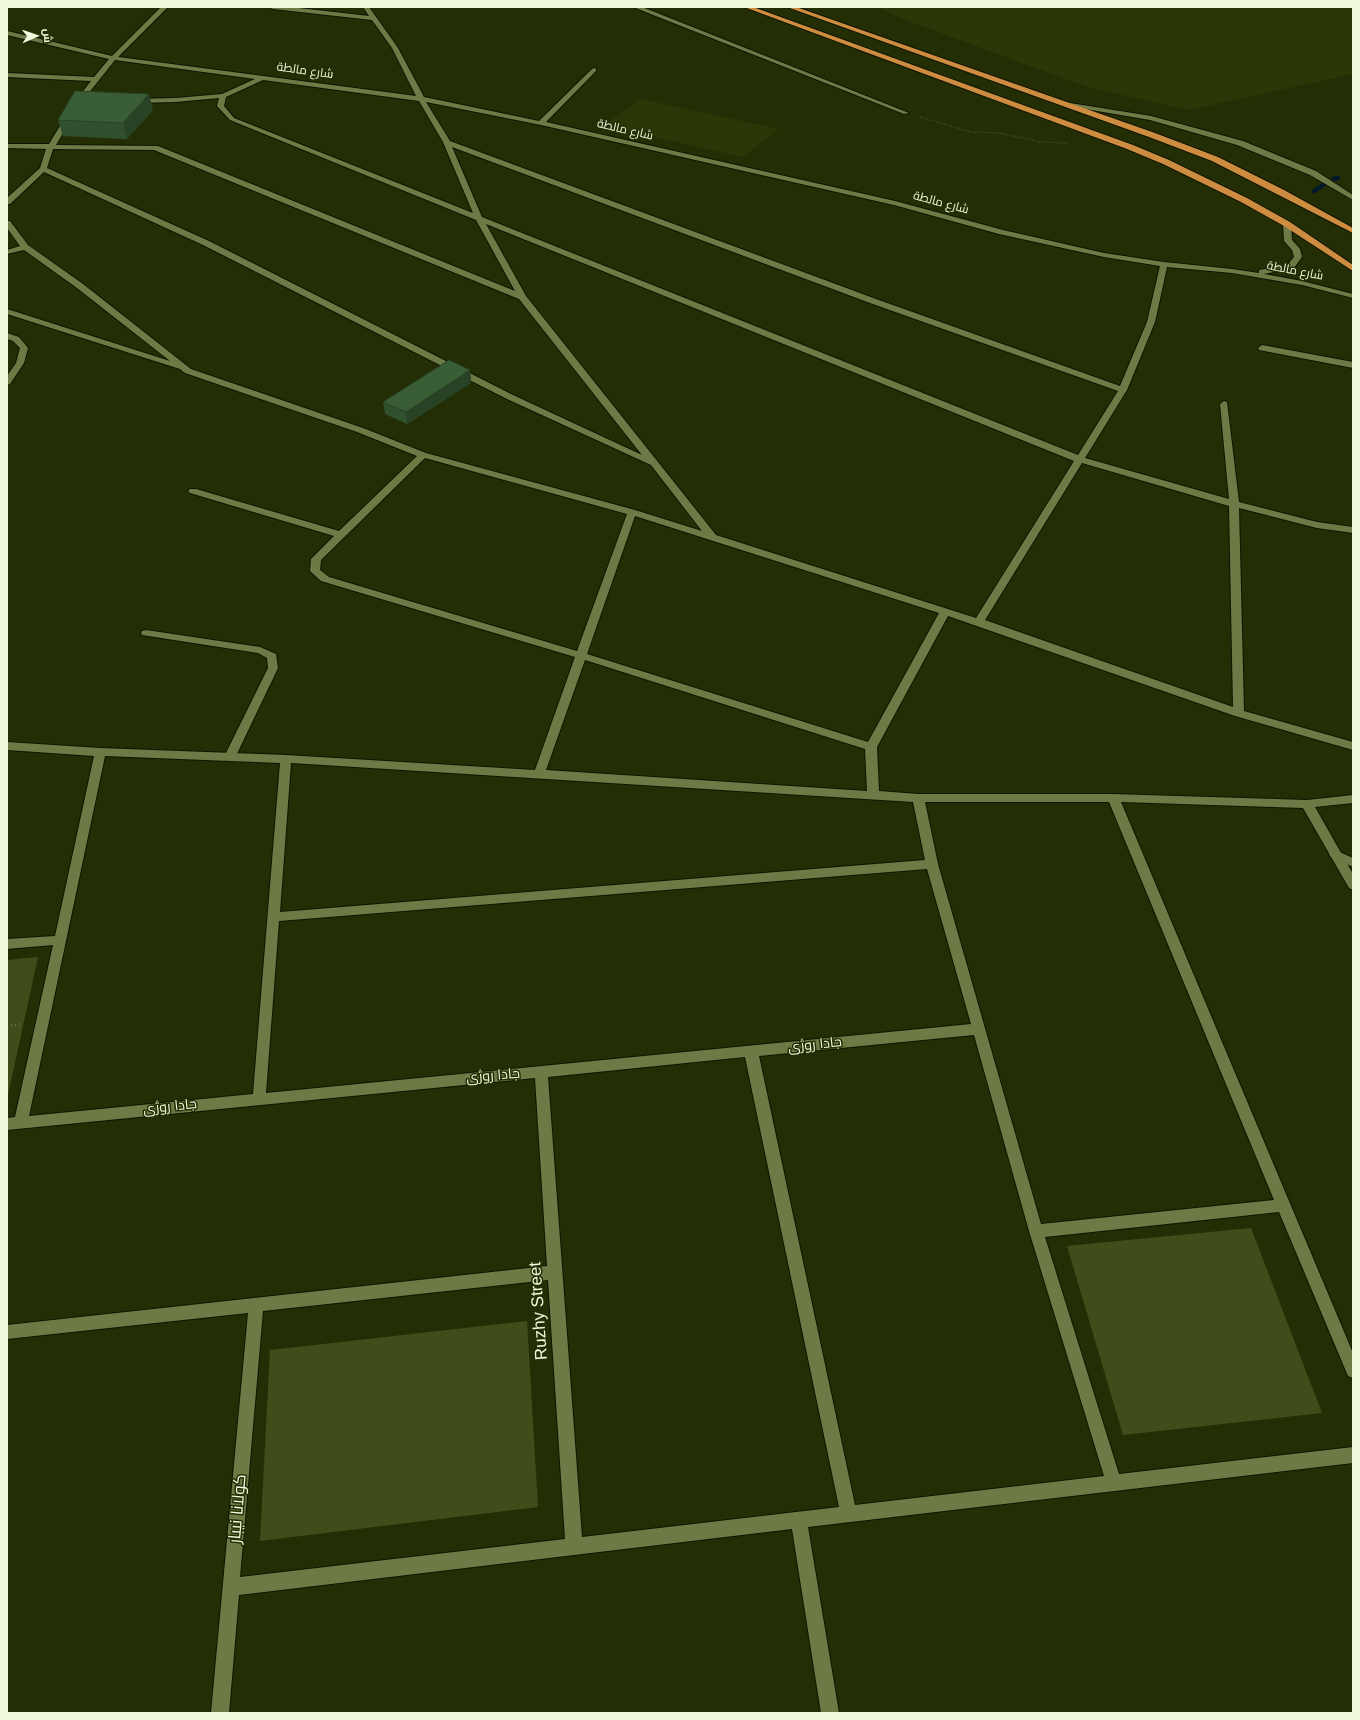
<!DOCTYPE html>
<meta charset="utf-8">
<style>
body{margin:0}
#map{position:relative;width:1360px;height:1720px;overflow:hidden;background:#242e05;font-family:Helvetica,Cairo,sans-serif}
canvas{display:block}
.frame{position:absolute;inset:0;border:8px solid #eff9dc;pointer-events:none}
.north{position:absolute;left:16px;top:16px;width:40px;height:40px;-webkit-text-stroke:3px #242e05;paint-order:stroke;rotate:88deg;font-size:11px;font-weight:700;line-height:16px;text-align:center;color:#eff9dc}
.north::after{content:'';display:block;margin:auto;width:14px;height:18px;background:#eff9dc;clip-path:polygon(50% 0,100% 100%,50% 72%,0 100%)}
</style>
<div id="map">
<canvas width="1360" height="1720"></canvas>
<div class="frame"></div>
<div class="north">ش</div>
</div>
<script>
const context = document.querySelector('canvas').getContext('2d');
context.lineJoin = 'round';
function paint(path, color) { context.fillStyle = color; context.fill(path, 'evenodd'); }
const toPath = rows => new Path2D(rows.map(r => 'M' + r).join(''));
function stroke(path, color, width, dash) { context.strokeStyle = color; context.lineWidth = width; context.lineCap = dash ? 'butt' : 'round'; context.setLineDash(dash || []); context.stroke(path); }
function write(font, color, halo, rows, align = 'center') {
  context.font = font + ' Helvetica,Cairo,sans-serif'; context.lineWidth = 3; context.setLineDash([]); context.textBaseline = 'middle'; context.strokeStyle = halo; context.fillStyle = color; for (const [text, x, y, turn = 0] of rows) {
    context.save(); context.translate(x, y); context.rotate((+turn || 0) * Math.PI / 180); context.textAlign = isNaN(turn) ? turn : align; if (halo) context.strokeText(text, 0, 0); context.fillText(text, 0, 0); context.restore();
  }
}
paint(toPath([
 [878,7,1353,7,1353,74,1189,110,1087,87,900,18],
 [640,99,779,129,743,157,604,126]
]), '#2c3707');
paint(toPath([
 [38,957,8,1095,7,1096,7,960],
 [1251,1228,1322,1413,1123,1435,1067,1246],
 [527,1321,538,1507,260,1541,270,1350]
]), '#404d1b');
stroke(toPath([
 [1334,179,1338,178],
 [1314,191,1323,185]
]), '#00192c', 4.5);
const service = toPath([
 [146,630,260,647,276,654,278,668,234,760,226,760,224,757,268,668,267,658,258,653,142,635,141,633,142,631,146,630],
 [1335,850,1353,858,1353,867,1331,857,1329,854,1331,851,1335,850]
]);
const minor = toPath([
 [161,7,168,7,118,57,416,96,392,48,372,20,273,9,270,7,290,7,369,16,363,7,369,7,398,48,424,97,539,121,592,69,594,68,596,69,596,71,546,122,895,201,1003,230,1104,253,1164,262,1232,269,1259,273,1259,270,1284,266,1288,264,1294,257,1292,250,1284,241,1283,224,1287,222,1291,224,1292,240,1300,249,1302,257,1294,268,1264,274,1302,281,1353,294,1353,298,1302,285,1232,273,1167,267,1155,322,1127,390,1085,458,1229,499,1220,404,1224,401,1227,402,1239,502,1317,522,1353,527,1353,533,1317,528,1239,508,1244,711,1353,742,1353,750,1235,716,948,616,877,747,879,791,918,794,1113,794,1307,800,1353,795,1353,803,1315,807,1353,874,1353,890,1349,888,1303,808,1121,802,1353,1353,1353,1378,1348,1376,1279,1212,1045,1237,1119,1474,1353,1447,1353,1463,808,1527,839,1713,821,1713,792,1529,239,1595,229,1713,211,1713,248,1313,7,1339,7,1325,547,1266,535,1078,7,1130,7,1118,15,1117,53,945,7,949,7,939,55,936,94,756,7,750,7,742,100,748,286,755,535,770,575,657,321,581,310,571,311,559,334,536,190,493,188,491,190,489,196,489,339,531,417,456,357,432,185,373,180,369,7,314,7,309,170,361,77,288,24,250,7,254,7,250,20,246,7,228,7,221,10,221,28,245,83,284,191,369,363,428,426,453,635,510,702,531,651,465,507,399,203,245,44,172,10,204,7,204,7,198,40,168,46,149,7,148,7,144,49,144,74,103,91,81,7,77,7,73,94,77,109,59,7,35,7,31,112,56,161,7],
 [115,60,255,79,222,94,176,98,135,99,132,101,135,103,176,102,219,98,217,106,230,120,476,220,515,291,158,146,56,145,80,104,115,60],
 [263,80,419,101,443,142,473,213,234,118,224,106,226,97,263,80],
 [426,102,541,125,894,205,999,234,1104,257,1160,266,1147,322,1120,386,876,299,450,141,426,102],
 [452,147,870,303,1118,391,1078,455,482,217,452,147],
 [53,149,154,150,519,299,642,455,513,395,209,241,47,168,53,149],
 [486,224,1074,461,976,618,716,535,526,296,486,224],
 [425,458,627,514,577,651,329,577,320,570,321,560,425,458],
 [1082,463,1229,506,1233,707,985,620,1082,463],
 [635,516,939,613,868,742,587,654,635,516],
 [585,660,865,749,867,791,546,770,585,660],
 [105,756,280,763,253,1094,29,1116,105,756],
 [291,763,913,802,925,860,280,912,291,763],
 [925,802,1109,802,1274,1200,1041,1224,938,864,925,802],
 [927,869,971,1024,266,1093,279,921,927,869],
 [974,1035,1029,1231,1104,1476,855,1505,759,1056,974,1035],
 [745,1057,839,1507,582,1537,548,1077,745,1057],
 [548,1280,565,1539,240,1577,263,1311,548,1280],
 [633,7,642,7,909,113,904,114,633,7],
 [1064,102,1151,116,1243,141,1316,171,1353,195,1353,200,1310,175,1237,145,1150,120,1062,105,1062,103,1064,102],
 [7,333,19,337,28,348,24,363,10,384,7,385,7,376,16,363,20,348,13,341,7,339,7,333],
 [1262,345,1353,362,1353,368,1259,350,1258,348,1262,345]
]);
const trunk = toPath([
 [744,7,753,7,1133,145,1169,160,1247,198,1290,222,1353,265,1353,271,1284,226,1241,202,1163,164,1127,149,744,7],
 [787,7,796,7,1155,133,1218,157,1284,190,1353,228,1353,233,1212,161,1149,137,787,7]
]);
stroke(service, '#0f1500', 2);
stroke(minor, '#0f1500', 2);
stroke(trunk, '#0f1500', 2);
stroke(toPath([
 [920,117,971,132,999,133,1041,142,1068,143]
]), '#646e49', 1.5, [0.5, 2]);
stroke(toPath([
 [7,1026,22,1024]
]), '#646e49', 2.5, [1, 3]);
paint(service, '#6c7b46');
paint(minor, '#6c7b46');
paint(trunk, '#cd8c40');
paint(toPath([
 [153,110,127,139,63,136,58,120],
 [470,370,471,383,407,424,385,414,383,402]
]), '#31512e');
paint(toPath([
 [149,94,153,110,127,139,123,123],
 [470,370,471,383,407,424,406,412]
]), '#284225');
const building = toPath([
 [75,91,149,94,123,123,58,120,75,91],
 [449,360,470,370,406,412,383,402,449,360]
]);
paint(building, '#395e35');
stroke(building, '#284225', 1);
write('12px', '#eff9dc', '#242e05', [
 ["شارع مالطة",305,71,8],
 ["شارع مالطة",625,130,13],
 ["شارع مالطة",941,203,15],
 ["شارع مالطة",1295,271,11]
]);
write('14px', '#eff9dc', '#242e05', [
 ["جادا روژی",815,1045,-6],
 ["جادا روژی",493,1076,-5],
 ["جادا روژی",170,1107,-6]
]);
write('17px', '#eff9dc', '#242e05', [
 ["Ruzhy Street",539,1311,-94],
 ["کولانا نیبار",238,1509,-85]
]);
</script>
